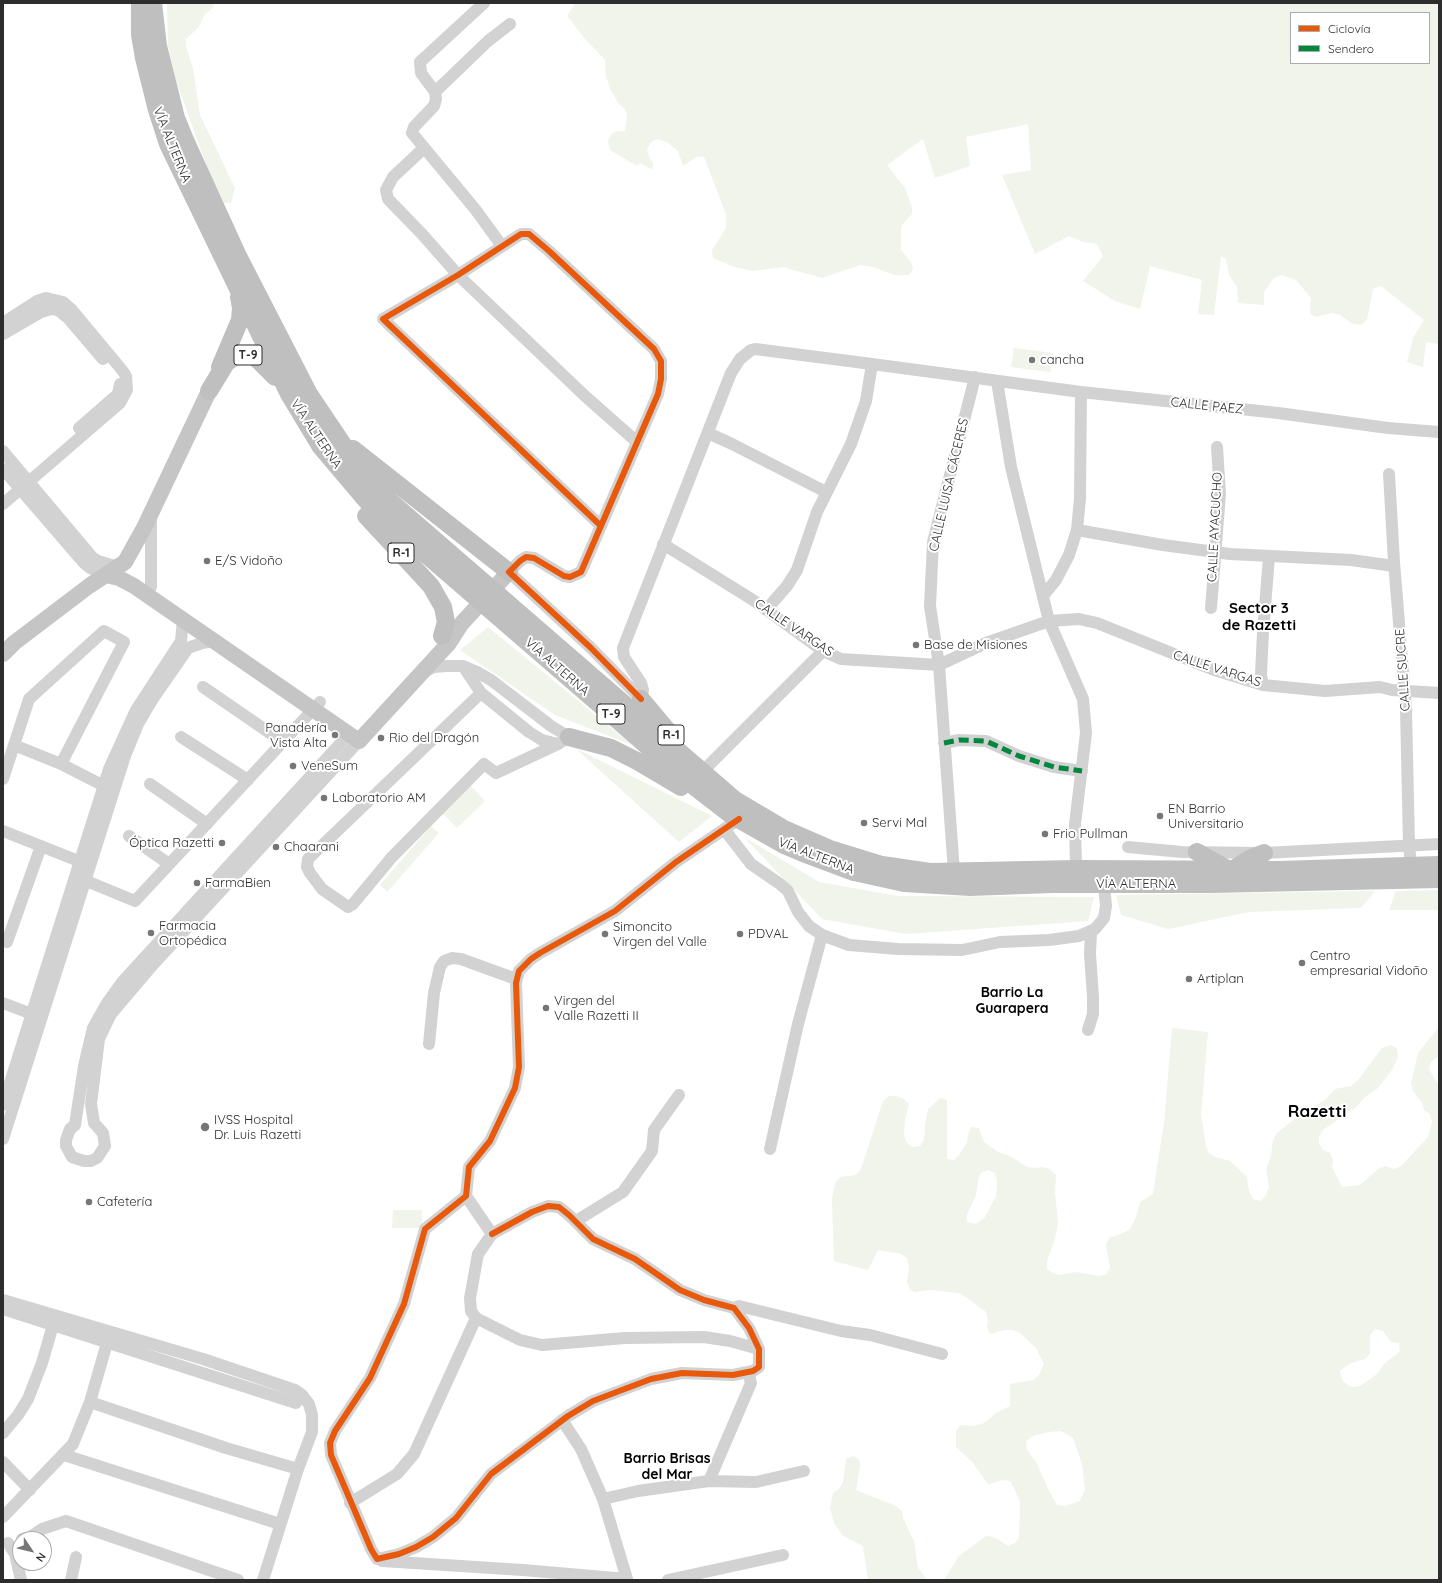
<!DOCTYPE html>
<meta charset="utf-8">
<style>
body{margin:0}
#map{position:relative;width:1442px;height:1583px;overflow:hidden;background:#fff;font-family:Quicksand,sans-serif}
canvas{display:block}
.frame{position:absolute;inset:0;border:4px solid #2d2d2d;pointer-events:none}
.legend{position:absolute;left:1290px;top:12px;width:140px;height:52px;box-sizing:border-box;background:#fff;border:1px solid #ababab;margin:0;padding:5px 7px;list-style:none;font-size:12px;color:#2d2d2d}
.legend li{display:flex;align-items:center;gap:8px;height:20px}
.legend b{width:20px;border:1px solid #ababab}
.north{position:absolute;left:12px;top:1531px;width:40px;height:40px;box-sizing:border-box;background:#fff;border:1px solid #ababab;border-radius:50%;rotate:125deg;font-size:11px;font-weight:700;line-height:16px;text-align:center;color:#2d2d2d}
.north::after{content:'';display:block;margin:auto;width:14px;height:18px;background:#767676;clip-path:polygon(50% 0,100% 100%,50% 72%,0 100%)}
</style>
<div id="map">
<canvas width="1442" height="1583"></canvas>
<div class="frame"></div>
<ul class="legend">
<li><b style="height:5px;background:#e8590c"></b>Ciclovía</li>
<li><b style="height:5px;background:#00873e"></b>Sendero</li>
</ul>
<div class="north">N</div>
</div>
<script>
const context = document.querySelector('canvas').getContext('2d');
context.lineJoin = 'round';
function paint(path, color) { context.fillStyle = color; context.fill(path, 'evenodd'); }
const toPath = rows => new Path2D(rows.map(r => 'M' + r).join(''));
function stroke(path, color, width, dash) { context.strokeStyle = color; context.lineWidth = width; context.lineCap = dash ? 'butt' : 'round'; context.setLineDash(dash || []); context.stroke(path); }
function write(font, color, halo, rows, align = 'center') {
  context.font = font + ' Quicksand,sans-serif'; context.lineWidth = 4; context.setLineDash([]); context.textBaseline = 'middle'; context.strokeStyle = halo; context.fillStyle = color; for (const [text, x, y, turn = 0] of rows) {
    context.save(); context.translate(x, y); context.rotate((+turn || 0) * Math.PI / 180); context.textAlign = isNaN(turn) ? turn : align; if (halo) context.strokeText(text, 0, 0); context.fillText(text, 0, 0); context.restore();
  }
}
paint(toPath([
 [167,3,214,3,212,9,205,14,198,28,186,39,186,47,193,68,200,115,235,188,231,203,224,203,211,178,175,78,168,45],
 [575,3,1439,3,1439,344,1426,342,1423,367,1407,362,1413,338,1424,320,1381,286,1373,289,1367,320,1361,325,1353,324,1340,315,1332,313,1315,317,1310,313,1311,298,1296,280,1282,275,1274,278,1264,292,1264,305,1238,303,1237,287,1229,275,1226,259,1221,256,1214,315,1198,314,1202,280,1150,266,1140,309,1115,301,1083,281,1103,256,1097,244,1083,242,1069,236,1035,254,1002,175,1031,170,1028,124,966,137,970,166,935,178,923,139,887,165,905,188,912,207,912,214,901,226,901,250,911,262,913,269,909,275,894,275,873,267,860,265,822,278,783,267,753,271,734,267,713,258,712,250,726,228,726,214,704,157,696,157,683,166,678,151,667,142,658,139,651,142,647,149,649,157,653,163,653,170,640,163,637,166,610,150,608,141,611,134,617,131,625,131,627,116,625,109,619,104,611,91,606,76,605,60,586,40,567,16],
 [1291,13,1429,13,1429,63,1291,63],
 [1014,348,1053,353,1050,372,1011,367],
 [488,627,632,745,555,715,460,650],
 [575,748,712,816,679,842],
 [470,785,485,801,457,828,442,813],
 [431,826,439,833,387,892,380,885],
 [744,837,819,882,898,896,1094,897,1088,921,906,934,822,919],
 [1439,890,1439,910,1389,910,1396,891],
 [1375,891,1361,908,1249,912,1168,929,1121,915,1116,895],
 [1439,1027,1439,1059,1437,1057,1431,1062,1429,1069,1439,1086,1439,1580,944,1580,959,1556,986,1536,994,1537,1008,1546,1015,1543,1019,1537,1020,1502,1014,1488,1010,1481,1002,1480,988,1484,973,1463,956,1447,956,1432,960,1425,975,1426,984,1423,996,1413,1010,1406,1010,1384,1033,1380,1039,1375,1044,1364,1036,1348,1020,1333,1013,1330,1005,1330,990,1334,987,1327,988,1320,986,1312,960,1293,930,1290,915,1292,910,1290,907,1282,909,1266,907,1258,901,1254,878,1250,868,1270,834,1261,832,1200,835,1183,840,1177,856,1175,861,1169,883,1101,889,1096,897,1096,904,1099,909,1104,905,1119,904,1135,906,1142,912,1147,920,1146,924,1140,925,1124,928,1109,940,1098,947,1100,947,1159,954,1160,959,1155,967,1142,968,1134,971,1127,979,1128,984,1142,998,1152,1012,1157,1027,1167,1035,1168,1043,1167,1050,1169,1056,1175,1055,1192,1058,1223,1055,1239,1047,1261,1047,1269,1053,1273,1060,1275,1075,1272,1099,1276,1107,1274,1110,1268,1106,1245,1109,1238,1123,1233,1130,1229,1136,1217,1140,1202,1153,1194,1164,1122,1172,1028,1208,1032,1201,1115,1206,1146,1209,1153,1215,1157,1230,1161,1247,1177,1249,1192,1253,1199,1260,1201,1266,1195,1269,1187,1266,1170,1271,1155,1273,1140,1277,1133,1298,1116,1325,1100,1335,1089,1351,1086,1358,1080,1382,1048,1390,1045,1397,1048,1398,1057,1392,1070,1378,1088,1365,1097,1355,1108,1323,1130,1319,1137,1319,1144,1323,1150,1330,1153,1333,1160,1332,1167,1342,1187,1360,1185,1378,1169,1386,1166,1393,1169,1401,1166,1428,1137,1432,1122,1430,1114,1424,1110,1422,1103,1413,1091,1411,1083,1418,1053],
 [988,1170,995,1173,997,1181,996,1196,985,1217,976,1224,967,1222,967,1215,976,1195,978,1180,981,1173],
 [1375,1329,1383,1331,1391,1342,1399,1343,1400,1351,1384,1364,1377,1374,1360,1386,1352,1387,1348,1385,1342,1380,1340,1371,1351,1363,1365,1359,1368,1356,1370,1353,1370,1335],
 [1061,1431,1073,1438,1082,1464,1085,1489,1080,1501,1066,1506,1057,1505,1048,1489,1037,1463,1027,1450,1026,1441,1033,1436,1048,1432],
 [393,1210,422,1210,422,1228,392,1228],
 [853,1456,859,1459,860,1466,856,1490,896,1506,902,1511,903,1518,914,1541,918,1568,927,1580,868,1580,863,1546,843,1536,834,1523,830,1508,833,1493,839,1489,843,1482,846,1459]
]), '#f0f4eb');
stroke(toPath([
 [484,3,420,62,421,73,435,92,436,99,434,106,414,127,412,133,475,209,502,246],
 [435,92,488,41,510,24],
 [424,148,393,177,386,190,388,199,422,234,458,275,585,396,637,442],
 [3,323,37,301,46,298,63,302,72,310,122,370,126,376,127,390,120,403,3,504],
 [3,334,41,312,52,309,58,310,68,318,103,359],
 [79,428,118,394,120,384],
 [708,433,732,444,826,492],
 [3,451,93,558,98,561,118,567],
 [3,469,84,563,90,568,106,575],
 [1389,474,1394,562,1406,708,1409,845,1411,866],
 [151,517,151,587],
 [601,526,383,319,458,275,521,234,529,234,549,251,654,349,661,361,661,379,658,394,581,572,570,577,564,576,534,558,526,557,520,561,509,572,591,648,641,699],
 [1077,530,1163,545,1230,554,1351,560,1394,566],
 [663,544,753,600,823,651,841,659,939,665],
 [1043,596,1056,580,1069,555,1077,530,1080,498,1081,392],
 [1211,608,1220,494,1217,447],
 [766,610,787,586,797,570,817,512,851,444,866,401,872,364],
 [939,665,986,643,1049,621,1011,467,997,381],
 [463,666,481,693,529,732,542,740,558,744],
 [424,672,434,667,446,666,463,666,477,672,491,680,551,726,569,737,558,744,496,773,484,764,392,857,353,904,348,907,322,889,310,873,307,867,308,859,481,693],
 [1263,685,1261,675,1263,632,1269,557],
 [203,687,283,742],
 [641,699,643,690,641,683,624,657,623,648,731,373,740,359,751,350,755,349,872,364,1081,392,1278,413,1388,428,1439,432],
 [349,734,123,981,107,1003,93,1028,84,1066,75,1125,70,1129,66,1140,66,1146,72,1157,84,1161,91,1161,97,1158,105,1146,103,1133,94,1123,91,1104,99,1039,111,1014,150,968,359,741],
 [181,737,248,780],
 [944,743,959,740,986,741,1019,756,1054,767,1082,771],
 [14,745,61,764,110,789],
 [702,772,823,651],
 [3,779,29,699,104,631,124,642,61,764],
 [150,784,207,824],
 [724,829,751,864,780,884,788,891,798,912,809,926,822,935,849,945,898,949,962,950,1000,942,1049,940,1079,936,1095,929,1104,918,1106,906,1104,884],
 [3,831,86,864],
 [129,836,169,864],
 [1128,847,1182,852,1264,853,1439,844],
 [1076,869,1075,824,1086,733,1083,699,1049,621,1079,619,1097,623,1214,670,1263,685,1325,691,1380,687,1392,690,1439,693],
 [954,872,939,665,930,606,933,542,975,377],
 [84,880,135,901,320,702],
 [7,942,41,846],
 [3,1003,37,1016],
 [1088,1030,1093,1014,1093,997,1090,954,1091,932],
 [429,1044,434,993,440,967,444,961,452,958,461,959,516,979],
 [3,1105,109,769,136,710,181,641,183,620],
 [3,1139,125,756,138,724,152,700,188,648,202,643,214,641],
 [770,1149,798,1024,822,935],
 [576,1221,623,1192,652,1151,654,1130,679,1095],
 [492,1234,532,1212,548,1206,559,1207,569,1215,593,1239,635,1259,680,1290,704,1300,734,1308,749,1328,759,1349,759,1367,753,1371,733,1375,682,1373,651,1379,593,1401,568,1416,491,1474,456,1518,433,1537,416,1547,399,1554,377,1559,371,1549,331,1455,330,1443,335,1431,370,1378,404,1304,425,1229,466,1196,469,1167,490,1141,515,1088,519,1067,516,983,519,971,531,959,540,953,615,911,676,862,739,819],
 [3,1300,203,1359,295,1390,302,1395,309,1404,312,1415,312,1432,298,1469,263,1580],
 [734,1308,739,1306,841,1331,870,1335,942,1354],
 [3,1309,296,1403],
 [476,1318,520,1340,542,1345,625,1338,704,1337,730,1341,759,1349],
 [90,1402,226,1448,298,1469],
 [3,1433,18,1415,28,1399,42,1363,53,1325],
 [64,1455,280,1524],
 [3,1462,30,1490],
 [709,1481,751,1383,748,1372],
 [603,1499,638,1491,709,1481,756,1482,804,1471],
 [350,1503,397,1474,414,1454,476,1318,471,1311,470,1298,478,1254,492,1234,466,1196],
 [3,1517,73,1444,90,1402,107,1343],
 [22,1539,30,1537,42,1529,66,1521,238,1580],
 [8,1543,15,1554,21,1580],
 [382,1561,523,1570,627,1579,603,1499,581,1449,562,1420],
 [71,1580,76,1557],
 [668,1580,783,1555]
]), '#d2d2d2', 12);
stroke(toPath([
 [106,575,119,578,134,586,359,741,449,643,462,623,509,572],
 [3,654,14,643,89,586,125,562,144,528,209,391]
]), '#c5c5c5', 16);
stroke(toPath([
 [140,3,140,35,144,58,157,110,168,144,289,394,321,447,371,506,391,524,606,710,687,781,731,815,784,845,803,853,854,872,904,883,970,887,1052,884,1212,884,1439,879],
 [153,3,158,46,176,118,185,140,237,254,309,394,354,461,376,488,391,502,735,800,784,829,830,849,882,865,930,872,1076,869,1280,870,1439,865],
 [220,367,240,320,241,308,239,297],
 [209,391,226,363,237,355,244,354,255,357,275,377],
 [353,449,509,572],
 [366,516,431,586,443,607,446,622,442,636],
 [641,699,667,730],
 [569,737,611,748,637,761,681,787],
 [1197,852,1231,871,1249,859,1264,853]
]), '#bfbfbf', 18);
stroke(toPath([
 [944,743,959,740,986,741,1019,756,1054,767,1082,771]
]), '#00873e', 5, [10, 5]);
stroke(toPath([
 [601,526,383,319,458,275,521,234,529,234,549,251,654,349,661,361,661,379,658,394,581,572,570,577,564,576,534,558,526,557,520,561,509,572,591,648,641,699],
 [492,1234,532,1212,548,1206,559,1207,569,1215,593,1239,635,1259,680,1290,704,1300,734,1308,749,1328,759,1349,759,1367,753,1371,733,1375,682,1373,651,1379,593,1401,568,1416,491,1474,456,1518,433,1537,416,1547,399,1554,377,1559,371,1549,331,1455,330,1443,335,1431,370,1378,404,1304,425,1229,466,1196,469,1167,490,1141,515,1088,519,1067,516,983,519,971,531,959,540,953,615,911,676,862,739,819]
]), '#e8590c', 6);
for (const [x, y, r, color] of [
 [1032,360,4,"#767676"],
 [207,561,4,"#767676"],
 [916,645,4,"#767676"],
 [335,735,4,"#767676"],
 [381,738,4,"#767676"],
 [293,766,4,"#767676"],
 [324,798,4,"#767676"],
 [1160,816,4,"#767676"],
 [864,823,4,"#767676"],
 [1045,834,4,"#767676"],
 [222,843,4,"#767676"],
 [276,847,4,"#767676"],
 [197,883,4,"#767676"],
 [151,933,4,"#767676"],
 [605,934,4,"#767676"],
 [740,934,4,"#767676"],
 [1302,963,4,"#767676"],
 [1189,979,4,"#767676"],
 [546,1008,4,"#767676"],
 [205,1127,5,"#767676"],
 [89,1202,4,"#767676"]
]) { const dot = new Path2D(); dot.arc(x, y, r, 0, 2 * Math.PI); context.fillStyle = color; context.fill(dot); stroke(dot, '#fff', 1.5); }
for (const [x, y, w] of [
 [248,355,28],
 [401,553,26],
 [611,714,28],
 [671,735,26]
]) { const box = new Path2D(); box.roundRect(x - w / 2, y - 10, w, 20, 3); context.fillStyle = '#fff'; context.fill(box); stroke(box, '#2d2d2d', 1); }
write('bold 12px', '#2d2d2d', null, [
 ["T-9",248,355],
 ["R-1",401,553],
 ["T-9",611,714],
 ["R-1",671,735]
]);
write('13px', '#2d2d2d', '#fff', [
 ["VÍA ALTERNA",172,145,68],
 ["CALLE PAEZ",1207,406,6],
 ["VÍA ALTERNA",316,434,56],
 ["CALLE LUISA CÁCERES",949,485,-77],
 ["CALLE AYACUCHO",1215,527,-87],
 ["CALLE VARGAS",794,628,34],
 ["VÍA ALTERNA",557,667,41],
 ["CALLE VARGAS",1217,669,18],
 ["CALLE SUCRE",1403,670,-94],
 ["VÍA ALTERNA",816,856,21],
 ["VÍA ALTERNA",1136,884]
]);
write('13px', '#2d2d2d', '#fff', [
 ["cancha",1040,360],
 ["E/S Vidoño",215,561],
 ["Base de Misiones",924,645],
 ["Panadería",327,728,"right"],
 ["Vista Alta",327,743,"right"],
 ["Rio del Dragón",389,738],
 ["VeneSum",301,766],
 ["Laboratorio AM",332,798],
 ["EN Barrio",1168,809],
 ["Universitario",1168,824],
 ["Servi Mal",872,823],
 ["Frio Pullman",1053,834],
 ["Óptica Razetti",214,843,"right"],
 ["Chaarani",284,847],
 ["FarmaBien",205,883],
 ["Farmacia",159,926],
 ["Ortopédica",159,941],
 ["Simoncito",613,927],
 ["Virgen del Valle",613,942],
 ["PDVAL",748,934],
 ["Centro",1310,956],
 ["empresarial Vidoño",1310,971],
 ["Artiplan",1197,979],
 ["Virgen del",554,1001],
 ["Valle Razetti II",554,1016],
 ["IVSS Hospital",214,1120],
 ["Dr. Luis Razetti",214,1135],
 ["Cafetería",97,1202]
], 'left');
write('bold 14px', '#000', '#fff', [
 ["Barrio La",1012,993],
 ["Guarapera",1012,1009],
 ["Barrio Brisas",667,1459],
 ["del Mar",667,1475]
]);
write('bold 15px', '#000', '#fff', [
 ["Sector 3",1259,608],
 ["de Razetti",1259,625]
]);
write('bold 17px', '#000', '#fff', [
 ["Razetti",1317,1112]
]);
</script>
